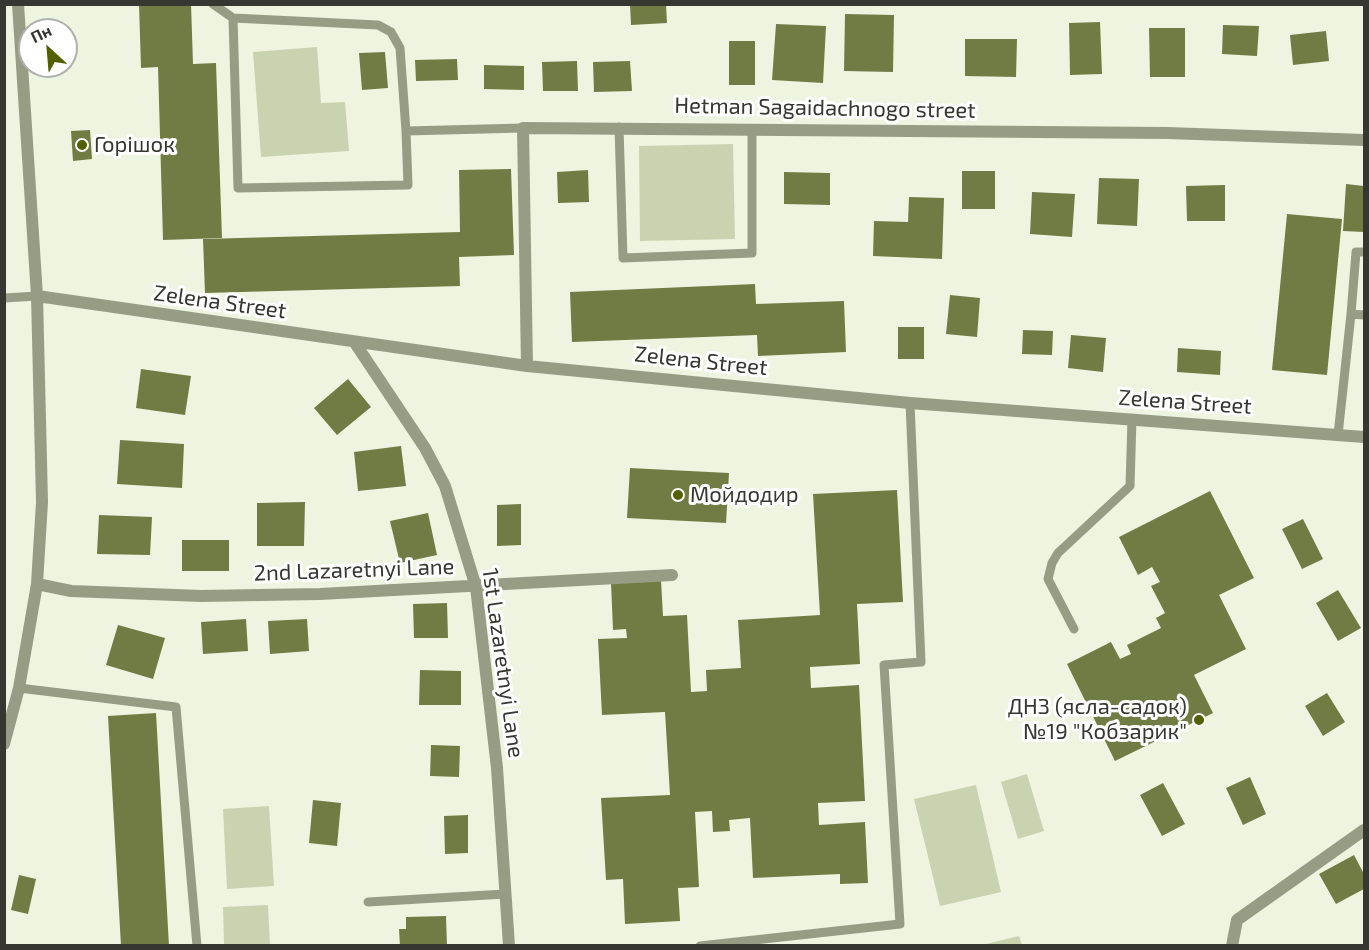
<!DOCTYPE html>
<meta charset="utf-8">
<style>
body{margin:0}
#map{position:relative;width:1369px;height:950px;overflow:hidden;background:#eff4e1;font-family:"Exo 2",sans-serif}
canvas{display:block}
.frame{position:absolute;inset:0;border:6px solid #363730;pointer-events:none}
.north{position:absolute;left:18px;top:18px;width:60px;height:60px;box-sizing:border-box;background:#fff;border:2px solid #afafac;border-radius:50%;rotate:334deg;font-size:16px;font-weight:700;line-height:24px;text-align:center;color:#363730}
.north::after{content:'';display:block;margin:auto;width:21px;height:27px;background:#536000;clip-path:polygon(50% 0,100% 100%,50% 72%,0 100%)}
</style>
<div id="map">
<canvas width="1369" height="950"></canvas>
<div class="frame"></div>
<div class="north">Пн</div>
</div>
<script>
const context = document.querySelector('canvas').getContext('2d');
context.lineJoin = 'round';
function paint(path, color) { context.fillStyle = color; context.fill(path, 'evenodd'); }
const toPath = rows => new Path2D(rows.map(r => 'M' + r).join(''));
function stroke(path, color, width, dash) { context.strokeStyle = color; context.lineWidth = width; context.lineCap = dash ? 'butt' : 'round'; context.setLineDash(dash || []); context.stroke(path); }
function write(font, color, halo, rows, align = 'center') {
  context.font = font + ' "Exo 2",sans-serif'; context.lineWidth = 6; context.setLineDash([]); context.textBaseline = 'middle'; context.strokeStyle = halo; context.fillStyle = color; for (const [text, x, y, turn = 0] of rows) {
    context.save(); context.translate(x, y); context.rotate((+turn || 0) * Math.PI / 180); context.textAlign = isNaN(turn) ? turn : align; if (halo) context.strokeText(text, 0, 0); context.fillText(text, 0, 0); context.restore();
  }
}
paint(toPath([
 [317,47,321,103,345,102,349,151,261,157,253,52],
 [733,144,735,239,640,241,639,146],
 [1027,774,1044,831,1018,839,1001,782],
 [976,785,1001,892,940,906,914,799],
 [269,806,274,886,227,889,223,809],
 [268,905,270,945,224,945,223,907],
 [1019,936,1022,945,982,945]
]), '#cad3af');
paint(toPath([
 [139,4,191,4,193,64,216,63,222,238,163,240,158,67,141,68],
 [630,4,666,4,667,23,631,25],
 [845,14,894,15,893,72,844,71],
 [1100,22,1102,74,1070,75,1069,23],
 [776,24,826,26,823,83,772,80],
 [1223,25,1259,26,1257,56,1222,54],
 [1149,28,1185,28,1185,77,1150,77],
 [1326,31,1329,61,1293,65,1290,35],
 [965,39,1017,39,1016,77,965,76],
 [729,41,755,41,755,85,729,85],
 [385,52,388,88,362,90,359,53],
 [457,59,458,80,416,81,415,60],
 [577,61,578,91,543,91,542,62],
 [630,61,632,91,594,92,593,62],
 [484,65,524,66,524,90,484,89],
 [90,130,92,159,73,161,71,131],
 [511,169,514,255,459,257,460,286,205,293,203,239,460,232,459,170],
 [588,170,589,202,558,203,557,172],
 [962,171,995,171,995,209,962,209],
 [784,172,830,173,830,205,784,204],
 [1099,178,1139,179,1137,226,1097,224],
 [1346,184,1364,186,1364,232,1343,231],
 [1225,185,1225,221,1187,221,1186,186],
 [1032,192,1075,194,1072,237,1030,234],
 [909,197,944,198,942,259,873,256,874,221,908,222],
 [1287,214,1342,219,1327,375,1272,370],
 [755,284,756,304,844,301,846,352,758,356,757,335,572,342,570,292],
 [950,295,980,298,977,337,946,334],
 [898,327,924,327,924,359,898,359],
 [1023,330,1053,331,1052,355,1022,354],
 [1071,335,1106,338,1103,372,1068,368],
 [1178,348,1221,351,1220,375,1177,372],
 [141,369,191,376,185,415,136,408],
 [348,379,371,407,337,435,314,408],
 [120,440,184,444,182,488,117,484],
 [401,446,406,486,358,491,354,452],
 [630,468,729,473,726,523,627,518],
 [897,490,903,602,857,604,860,664,810,667,811,688,859,685,865,801,818,803,819,825,865,822,868,883,840,884,840,874,753,878,750,818,729,820,730,831,713,832,712,811,695,812,699,887,678,888,680,921,625,924,623,879,606,880,601,798,670,795,665,712,602,715,598,639,627,638,626,629,613,630,611,583,661,580,663,616,687,615,691,692,707,691,706,670,741,668,738,620,820,615,813,494],
 [1210,491,1254,578,1219,595,1246,649,1194,675,1213,713,1115,761,1067,664,1111,642,1120,659,1131,654,1127,645,1161,628,1156,618,1165,613,1151,586,1160,582,1152,567,1138,575,1119,537],
 [305,502,304,546,257,546,257,503],
 [521,504,521,545,497,546,497,505],
 [428,513,437,555,400,563,390,521],
 [99,515,152,517,150,555,97,554],
 [1303,519,1323,559,1302,569,1282,529],
 [182,540,229,540,229,571,182,571],
 [1338,590,1361,628,1338,641,1316,603],
 [447,603,448,638,414,638,413,604],
 [246,619,248,651,203,654,201,622],
 [307,619,309,651,270,654,268,621],
 [118,625,165,638,153,679,106,665],
 [420,670,461,671,461,705,419,705],
 [1327,693,1345,722,1323,736,1305,706],
 [156,713,169,946,121,946,108,716],
 [431,745,460,746,459,777,430,776],
 [1250,777,1266,814,1243,825,1226,788],
 [1163,783,1185,824,1162,836,1140,795],
 [313,800,341,803,337,846,309,843],
 [468,815,468,853,445,854,444,816],
 [1354,855,1364,874,1364,889,1336,904,1319,874],
 [19,875,36,879,28,914,11,910],
 [446,916,447,946,400,946,399,929,406,929,406,917]
]), '#707c44');
stroke(toPath([
 [213,4,233,18,238,188,408,185,406,131],
 [233,18,378,25,391,32,400,48,406,131,523,128],
 [619,127,623,258,752,253,752,129],
 [4,298,37,296],
 [1351,314,1356,252,1364,252],
 [1338,435,1351,314,1364,315],
 [1074,629,1048,579,1052,563,1058,553,1130,486,1132,419],
 [19,688,176,707,197,946],
 [368,902,505,894],
 [700,946,900,924,884,665,921,662,910,403]
]), '#979d84', 9);
stroke(toPath([
 [37,296,527,366,910,403,1364,437],
 [355,343,425,448,445,486,476,587,497,768,509,946],
 [527,366,523,128,1168,133,1364,140],
 [37,584,71,591,201,596,320,594,672,575],
 [4,744,19,688,37,584,42,502,37,296,18,4],
 [1232,946,1237,920,1364,830]
]), '#979d84', 12);
for (const [x, y, r, color] of [
 [82,145,6,"#536000"],
 [678,495,6,"#536000"],
 [1199,720,6,"#536000"]
]) { const dot = new Path2D(); dot.arc(x, y, r, 0, 2 * Math.PI); context.fillStyle = color; context.fill(dot); stroke(dot, '#fff', 2); }
write('22px', '#363730', '#fff', [
 ["Hetman Sagaidachnogo street",825,108,1],
 ["Zelena Street",220,302,8],
 ["Zelena Street",701,361,6],
 ["Zelena Street",1185,402,4],
 ["2nd Lazaretnyi Lane",354,570,-2],
 ["1st Lazaretnyi Lane",503,663,82]
]);
write('22px', '#363730', '#fff', [
 ["Горішок",94,145],
 ["Мойдодир",690,495],
 ["ДНЗ (ясла-садок)",1187,707,"right"],
 ["№19 \"Кобзарик\"",1187,732,"right"]
], 'left');
</script>
